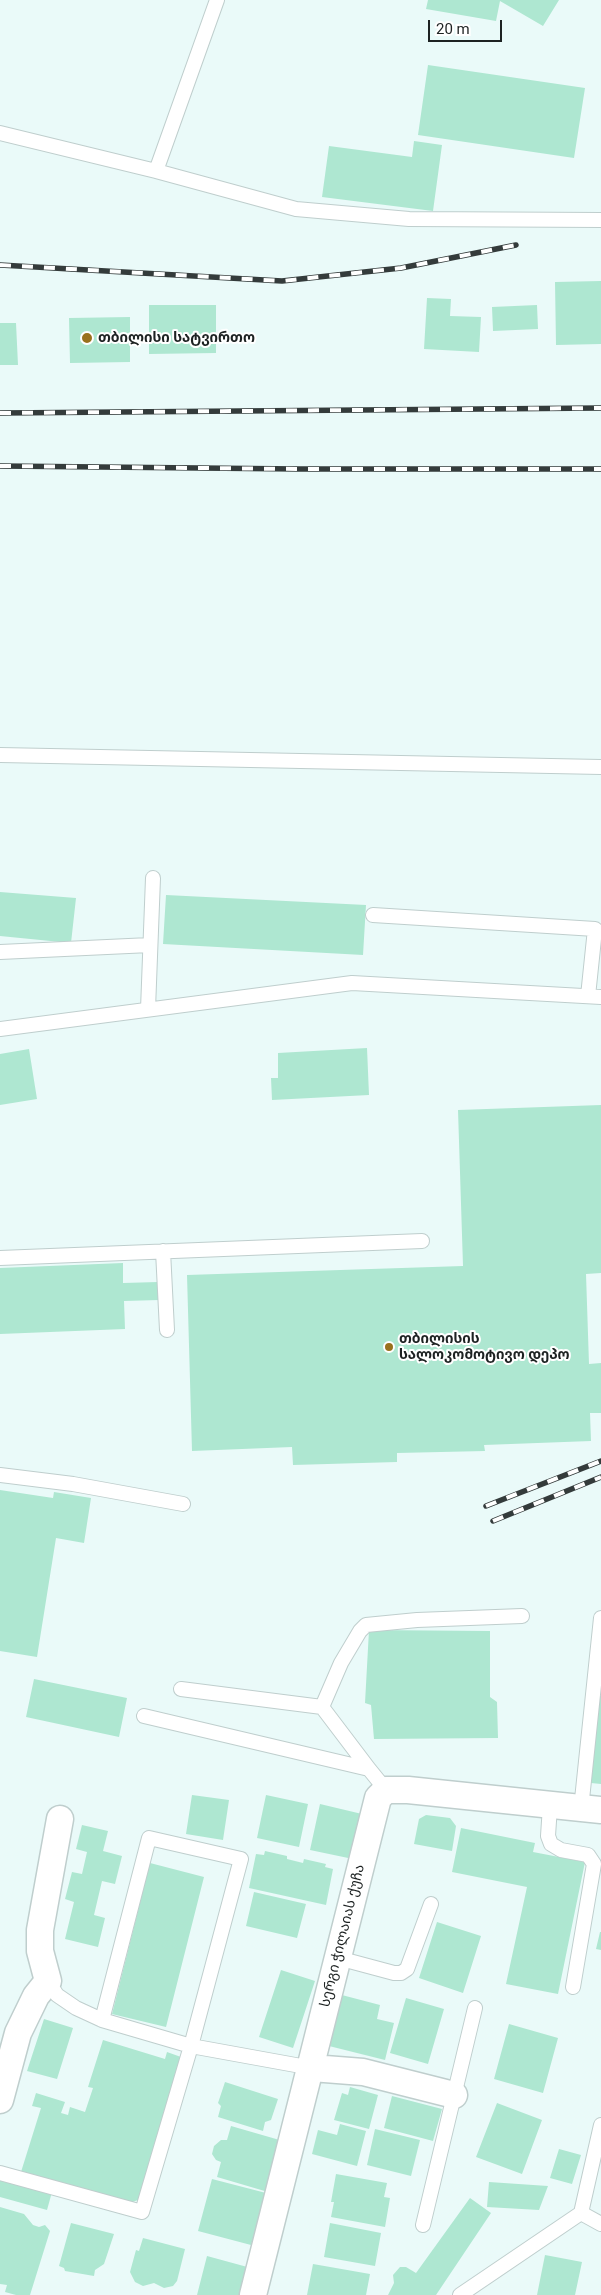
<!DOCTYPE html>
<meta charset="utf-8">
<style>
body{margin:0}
#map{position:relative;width:601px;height:2295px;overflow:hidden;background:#eafaf9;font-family:Roboto,sans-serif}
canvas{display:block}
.scale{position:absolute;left:428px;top:20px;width:74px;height:22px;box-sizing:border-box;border:2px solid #1d2222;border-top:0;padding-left:6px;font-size:15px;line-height:18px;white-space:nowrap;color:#1d2222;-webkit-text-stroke:4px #fff;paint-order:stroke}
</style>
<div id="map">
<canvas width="601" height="2295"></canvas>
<div class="scale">20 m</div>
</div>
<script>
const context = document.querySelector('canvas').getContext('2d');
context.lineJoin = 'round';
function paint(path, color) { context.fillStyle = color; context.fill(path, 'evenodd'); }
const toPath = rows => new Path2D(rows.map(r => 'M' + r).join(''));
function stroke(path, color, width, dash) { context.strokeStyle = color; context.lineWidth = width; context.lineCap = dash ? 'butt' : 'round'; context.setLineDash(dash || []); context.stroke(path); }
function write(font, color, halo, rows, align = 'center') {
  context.font = font + ' Roboto,"Noto Sans Georgian",sans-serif'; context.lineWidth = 4; context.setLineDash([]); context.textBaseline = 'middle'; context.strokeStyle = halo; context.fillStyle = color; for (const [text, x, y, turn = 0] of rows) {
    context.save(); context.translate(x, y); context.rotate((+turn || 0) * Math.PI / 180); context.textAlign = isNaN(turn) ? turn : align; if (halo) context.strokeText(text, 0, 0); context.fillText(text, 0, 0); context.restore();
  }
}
paint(toPath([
 [428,0,559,0,543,26,500,1,496,21,426,9],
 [428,65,585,88,574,158,418,135],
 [414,141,442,145,433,211,322,197,329,146,412,157],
 [601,281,601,344,556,345,555,282],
 [427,298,451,299,450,316,481,317,479,352,424,349],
 [149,305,216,305,216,353,149,354],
 [537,305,538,329,493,331,492,307],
 [130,317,130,362,70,363,69,318],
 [0,323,16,323,18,365,0,365],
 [0,892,76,898,71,943,0,936],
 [166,895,366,905,363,955,163,944],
 [367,1048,369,1095,272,1100,271,1078,278,1078,278,1053],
 [29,1049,37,1099,0,1105,0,1054],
 [601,1105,601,1273,586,1274,589,1364,601,1363,601,1413,590,1413,591,1441,484,1445,485,1451,397,1453,397,1462,293,1465,292,1447,192,1451,187,1275,463,1266,458,1110],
 [123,1263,123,1283,158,1282,159,1300,124,1301,125,1329,0,1334,0,1268],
 [0,1490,53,1498,54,1492,91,1498,84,1543,56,1538,37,1657,0,1651],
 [369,1630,490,1631,490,1697,497,1702,498,1738,374,1739,371,1705,365,1703],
 [34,1679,127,1698,119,1737,26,1717],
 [600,1696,601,1696,601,1784,591,1783],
 [192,1795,229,1800,223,1840,186,1834],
 [266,1795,308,1804,299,1847,257,1838],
 [320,1804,362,1814,353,1859,310,1850],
 [426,1815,450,1818,456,1826,452,1851,414,1844,419,1819],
 [82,1825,108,1831,103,1851,122,1856,115,1884,102,1881,94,1915,105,1918,98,1947,65,1939,74,1902,65,1899,72,1872,82,1874,87,1852,76,1849],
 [461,1828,535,1843,533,1852,585,1862,558,1994,506,1984,527,1887,452,1872],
 [265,1851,287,1856,287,1859,303,1863,304,1859,326,1864,325,1867,333,1869,326,1905,249,1888,256,1854,264,1855],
 [150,1863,204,1877,166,2027,112,2014],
 [254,1892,306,1904,297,1938,246,1926],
 [437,1922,481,1936,463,1993,419,1978],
 [600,1932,601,1932,601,1950,596,1949],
 [281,1970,315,1981,293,2048,259,2037],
 [338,1994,380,2005,377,2019,394,2023,385,2060,325,2045],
 [406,1998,444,2009,428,2064,390,2053],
 [44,2019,73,2028,57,2079,27,2071],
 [509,2024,558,2038,543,2093,494,2079],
 [103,2040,165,2059,167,2052,181,2057,138,2200,127,2204,21,2172,41,2108,32,2106,36,2093,65,2102,61,2113,68,2115,70,2107,85,2112,93,2088,88,2087],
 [225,2082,278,2099,271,2120,265,2122,263,2131,218,2117,221,2106,218,2103],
 [350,2087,378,2095,369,2129,334,2120,342,2093,348,2095],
 [392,2096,442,2109,433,2141,384,2128],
 [497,2103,542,2120,522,2174,476,2157],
 [340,2124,366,2131,357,2166,312,2154,318,2130,337,2135],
 [231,2126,283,2141,268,2192,217,2177,221,2162,216,2160,212,2154,214,2146,221,2140,227,2140],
 [375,2129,420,2140,411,2176,367,2165],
 [559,2149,581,2155,572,2184,550,2178],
 [336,2174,387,2183,384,2197,390,2198,385,2227,331,2217,334,2202,331,2202],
 [0,2178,52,2192,47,2210,0,2197],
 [212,2179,266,2193,251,2245,198,2231],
 [489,2182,548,2186,539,2210,487,2207],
 [470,2198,491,2213,436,2295,388,2295,394,2283,393,2275,400,2267,406,2267,416,2273],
 [0,2207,24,2214,33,2225,39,2227,45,2225,50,2231,30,2295,16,2295,5,2292,7,2285,0,2284],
 [71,2223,114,2234,104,2264,95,2270,94,2276,65,2271,64,2268,59,2266],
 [330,2223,381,2233,375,2266,324,2257],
 [143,2238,185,2249,177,2281,173,2286,164,2288,154,2283,143,2286,135,2282,130,2272,136,2250,139,2251],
 [545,2255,582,2262,575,2295,537,2295],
 [207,2256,251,2268,243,2295,197,2295],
 [313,2264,370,2274,366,2295,307,2295]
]), '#aee7d1');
const lane = toPath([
 [0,133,156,171,296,209,409,219,601,220],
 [156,171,217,0],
 [0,755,601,767],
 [373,915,595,929,588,996],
 [0,952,150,945],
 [148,1009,153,878],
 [0,1029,352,983,601,997],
 [163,1251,167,1330],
 [0,1258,422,1241],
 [0,1475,73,1484,183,1504],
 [181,1689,322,1707,369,1769],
 [322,1707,341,1663,360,1631,366,1625,417,1620,522,1616],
 [144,1716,369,1769,386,1790],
 [550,1806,548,1836,551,1844,561,1850,588,1855,594,1864,573,1987],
 [581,1809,601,1618],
 [338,1958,394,1973,401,1973,407,1969,431,1904],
 [48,1981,57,1995,76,2008,102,2020,191,2046,312,2068],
 [601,2125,581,2213,601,2224],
 [0,2173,142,2212,191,2046,241,1859,149,1838,102,2020],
 [423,2225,475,2008],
 [460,2295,581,2213]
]);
const street = toPath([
 [312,2068,363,2072,454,2095],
 [0,2100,18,2033,36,1996,48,1981,40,1951,40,1930,60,1819],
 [253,2295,378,1798,386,1790,408,1790,601,1810]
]);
stroke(lane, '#bfcecd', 16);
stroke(street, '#bfcecd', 29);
stroke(lane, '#fff', 14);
stroke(street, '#fff', 26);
const rail = toPath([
 [0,265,282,281,401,268,516,245],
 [0,413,601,408],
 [0,466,299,469,601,469],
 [486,1506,601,1461],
 [493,1521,601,1477]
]);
stroke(rail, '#343b3b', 5.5);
stroke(rail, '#fff', 4, [11]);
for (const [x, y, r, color] of [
 [87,338,6,"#99711d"],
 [389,1347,5,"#99711d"]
]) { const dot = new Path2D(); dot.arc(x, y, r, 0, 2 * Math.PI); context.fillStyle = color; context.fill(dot); stroke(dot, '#fff', 2); }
write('bold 14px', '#1d2222', '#fff', [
 ["თბილისი სატვირთო",98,338],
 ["თბილისის",399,1339],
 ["სალოკომოტივო დეპო",399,1355]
], 'left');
write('14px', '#1d2222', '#fff', [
 ["სერგი ჭილაიას ქუჩა",343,1936,-76]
]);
</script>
